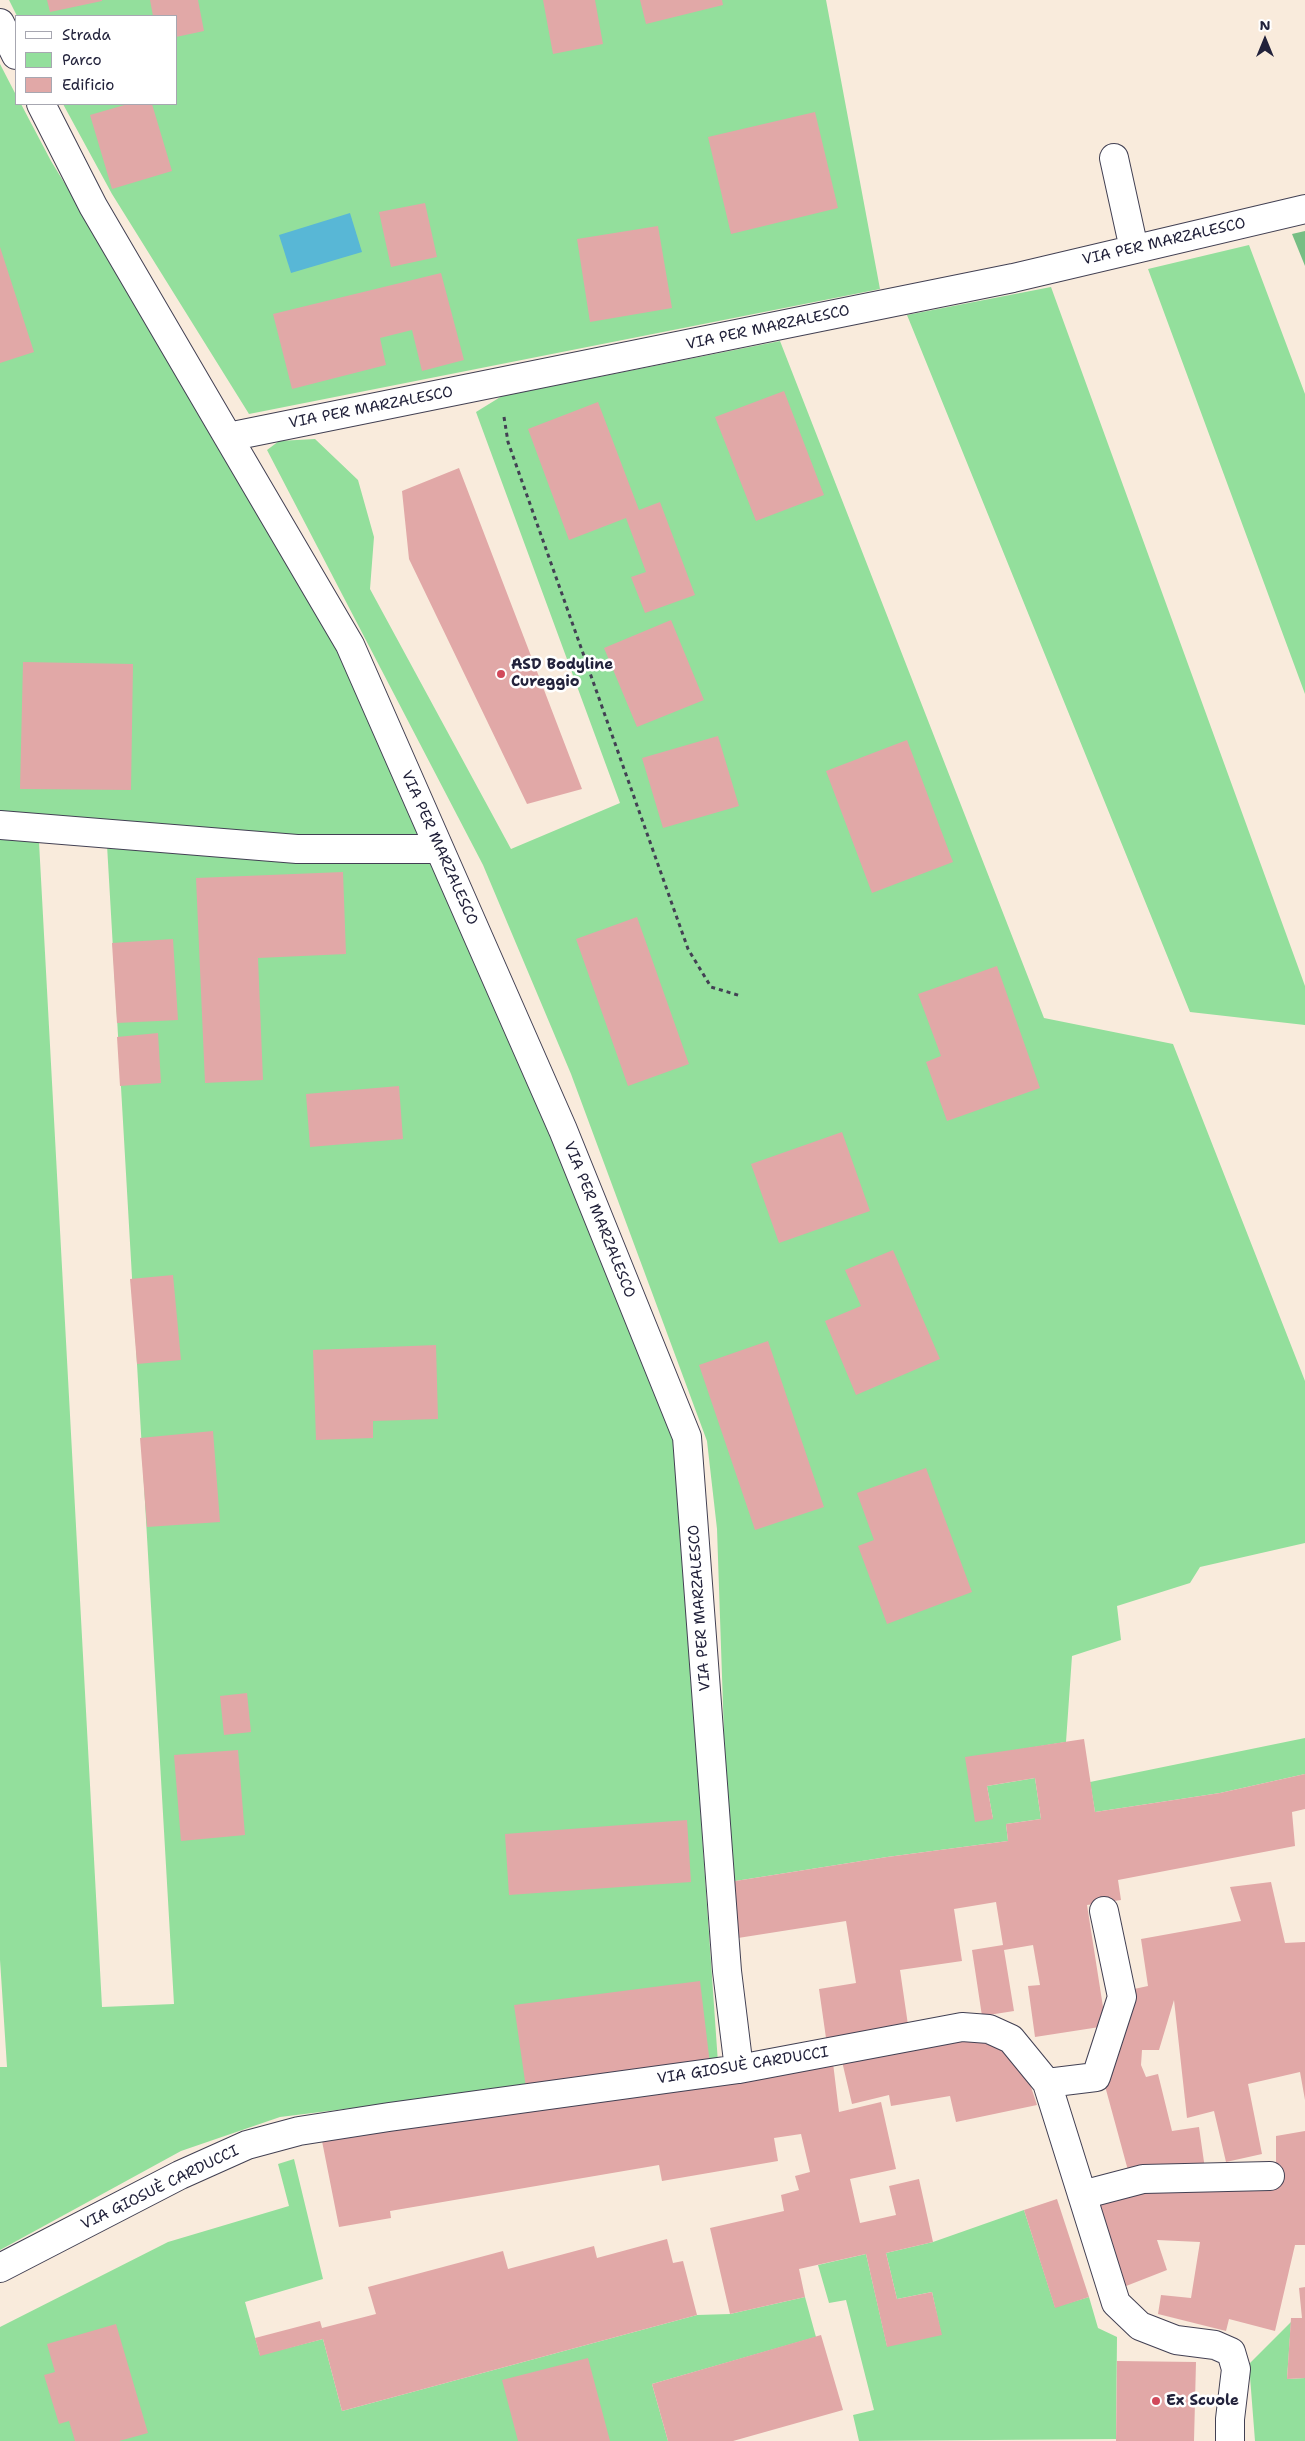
<!DOCTYPE html>
<meta charset="utf-8">
<style>
body{margin:0}
#map{position:relative;width:1305px;height:2441px;overflow:hidden;background:#f9ebdc;font-family:"Shantell Sans",sans-serif}
canvas{display:block}
.legend{position:absolute;left:15px;top:15px;width:162px;height:90px;box-sizing:border-box;background:#fff;border:1px solid #a7a7b1;margin:0;padding:6px 9px;list-style:none;font-size:15px;color:#22223b}
.legend li{display:flex;align-items:center;gap:10px;height:25px}
.legend b{width:25px;border:1px solid #a7a7b1}
.north{position:absolute;left:1240px;top:15px;width:50px;height:50px;-webkit-text-stroke:4px #fff;paint-order:stroke;rotate:0deg;font-size:14px;font-weight:700;line-height:20px;text-align:center;color:#22223b}
.north::after{content:'';display:block;margin:auto;width:18px;height:22px;background:#22223b;clip-path:polygon(50% 0,100% 100%,50% 72%,0 100%)}
</style>
<div id="map">
<canvas width="1305" height="2441"></canvas>
<ul class="legend">
<li><b style="height:6px;background:#fff"></b>Strada</li>
<li><b style="height:14px;background:#93df9c"></b>Parco</li>
<li><b style="height:14px;background:#e1a8a7"></b>Edificio</li>
</ul>
<div class="north">N</div>
</div>
<script>
const context = document.querySelector('canvas').getContext('2d');
context.lineJoin = 'round';
function paint(path, color) { context.fillStyle = color; context.fill(path, 'evenodd'); }
const toPath = rows => new Path2D(rows.map(r => 'M' + r).join(''));
function stroke(path, color, width, dash) { context.strokeStyle = color; context.lineWidth = width; context.lineCap = dash ? 'butt' : 'round'; context.setLineDash(dash || []); context.stroke(path); }
function write(font, color, halo, rows, align = 'center') {
  context.font = font + ' "Shantell Sans",sans-serif'; context.lineWidth = 5; context.setLineDash([]); context.textBaseline = 'middle'; context.strokeStyle = halo; context.fillStyle = color; for (const [text, x, y, turn = 0] of rows) {
    context.save(); context.translate(x, y); context.rotate((+turn || 0) * Math.PI / 180); context.textAlign = isNaN(turn) ? turn : align; if (halo) context.strokeText(text, 0, 0); context.fillText(text, 0, 0); context.restore();
  }
}
paint(toPath([
 [9,0,826,0,880,289,249,414,112,194,63,104,176,104,176,16,17,16],
 [0,64,16,95,16,104,21,104,51,161,217,432,347,660,555,1140,675,1445,718,2063,280,2117,181,2151,0,2250,0,2067,7,2067,0,1960],
 [39,842,107,845,174,2004,102,2007],
 [1249,245,1305,394,1305,694,1148,269],
 [1051,287,1305,986,1305,1025,1190,1012,907,315],
 [780,341,1044,1018,1173,1044,1305,1381,1305,1543,1200,1567,1190,1583,1117,1606,1121,1640,1072,1656,1066,1742,966,1758,993,1819,987,1786,1035,1778,1041,1819,1006,1824,1008,1841,887,1857,729,1882,717,1529,707,1441,571,1074,483,865,267,450,279,441,315,439,358,480,374,537,370,589,511,849,620,803,476,412,502,396],
 [1305,1738,1305,1774,1220,1793,1095,1812,1090,1782],
 [294,2159,323,2279,245,2302,260,2355,323,2339,342,2411,697,2315,730,2314,805,2297,816,2337,652,2384,668,2441,0,2441,0,2327,168,2242,289,2206,278,2164],
 [1024,2210,1055,2307,1089,2297,1098,2328,1117,2337,1116,2439,859,2441,853,2415,874,2410,846,2300,829,2303,818,2265,866,2254,887,2346,941,2334,932,2292,897,2299,886,2253,933,2242],
 [1291,2322,1287,2379,1305,2378,1305,2441,1255,2441,1249,2364]
]), '#93df9c');
paint(toPath([
 [1305,231,1305,266,1292,234]
]), '#76be84');
paint(toPath([
 [350,213,362,252,291,273,279,235]
]), '#58b7d6');
paint(toPath([
 [47,0,102,0,102,1,50,12],
 [150,0,198,0,204,31,176,37,176,16,153,16],
 [543,0,595,0,603,44,553,54],
 [640,0,722,0,723,5,646,24],
 [128,104,152,104,172,171,112,189,90,115],
 [815,112,838,208,731,234,708,137],
 [425,203,437,257,391,267,379,212],
 [658,226,672,308,590,322,577,239],
 [0,247,34,352,0,363],
 [441,273,464,360,422,371,412,330,380,338,386,365,292,389,273,314],
 [784,391,824,495,756,521,715,417],
 [598,402,639,510,660,502,695,595,645,613,631,577,646,572,626,518,569,540,528,429],
 [459,468,582,789,527,804,409,559,402,491],
 [671,620,704,700,637,727,604,648],
 [23,662,133,664,131,790,20,789],
 [718,736,739,806,663,828,642,758],
 [907,740,953,862,872,893,826,771],
 [343,872,346,954,258,958,263,1080,205,1083,196,878],
 [637,917,689,1064,628,1086,576,939],
 [173,939,178,1020,117,1023,112,943],
 [997,966,1040,1088,947,1121,926,1062,941,1056,918,994],
 [158,1033,161,1083,120,1086,117,1037],
 [399,1086,403,1139,310,1147,306,1094],
 [842,1132,870,1211,779,1243,751,1164],
 [893,1250,940,1359,856,1395,825,1321,861,1306,845,1270],
 [173,1275,181,1360,137,1364,130,1279],
 [768,1341,824,1507,755,1530,699,1365],
 [436,1345,438,1419,373,1421,373,1438,316,1440,313,1350],
 [213,1431,220,1522,147,1527,140,1438],
 [926,1468,972,1592,887,1624,858,1546,874,1540,857,1493],
 [247,1693,251,1732,224,1735,220,1696],
 [1084,1739,1095,1812,1220,1793,1305,1774,1305,1809,1292,1812,1295,1846,1118,1880,1121,1900,1087,1905,1106,2026,1035,2037,1028,1986,1040,1985,1033,1945,1004,1950,1014,2011,982,2016,972,1950,1003,1945,996,1902,954,1909,962,1961,900,1970,908,2025,826,2038,819,1989,856,1983,846,1921,738,1938,729,1882,887,1857,1008,1841,1006,1824,1041,1819,1035,1778,987,1786,993,1819,975,1822,965,1757],
 [238,1750,245,1835,181,1841,174,1755],
 [687,1820,691,1882,509,1895,505,1834],
 [1271,1882,1285,1943,1305,1942,1305,2100,1300,2072,1248,2084,1262,2154,1226,2162,1214,2111,1187,2118,1174,2000,1159,2050,1142,2050,1141,2065,1146,2077,1158,2074,1172,2131,1199,2127,1205,2169,1129,2174,1105,2086,1134,1989,1148,1986,1141,1939,1241,1921,1230,1887],
 [700,1981,710,2064,526,2088,514,2005],
 [957,2036,977,2040,1002,2049,1027,2075,1037,2105,956,2122,950,2096,891,2106,889,2095,852,2104,841,2057],
 [833,2063,839,2112,881,2102,896,2169,850,2179,860,2223,896,2215,889,2186,919,2179,933,2242,886,2253,897,2299,932,2292,942,2335,887,2347,866,2254,799,2269,805,2297,730,2314,710,2228,784,2211,781,2195,799,2190,795,2176,810,2172,801,2134,774,2138,778,2161,662,2181,659,2165,390,2211,391,2218,339,2227,320,2131],
 [1305,2131,1305,2245,1295,2245,1275,2331,1229,2319,1226,2331,1158,2314,1161,2295,1191,2298,1200,2242,1157,2240,1167,2270,1121,2288,1097,2197,1136,2186,1276,2184,1276,2136],
 [1057,2199,1089,2297,1055,2308,1024,2210],
 [667,2239,673,2263,683,2261,697,2315,342,2411,323,2339,260,2356,255,2338,320,2321,322,2328,376,2314,368,2287,503,2251,508,2269,594,2246,597,2258],
 [1305,2287,1305,2378,1287,2379,1291,2318,1302,2318,1299,2288],
 [116,2324,148,2433,119,2441,75,2441,69,2421,59,2424,44,2375,55,2372,47,2344],
 [821,2335,843,2410,733,2441,668,2441,652,2384],
 [588,2358,610,2441,518,2441,502,2380],
 [1117,2361,1196,2362,1194,2441,1116,2441]
]), '#e1a8a7');
const minor = toPath([
 [0,23,16,55],
 [41,104,93,206,228,437,1013,278,1305,209],
 [1114,158,1134,249],
 [228,437,350,645,563,1130,687,1437,727,1971,739,2069],
 [0,825,297,849,439,849],
 [1047,2083,1096,2077,1122,1997,1104,1911],
 [1082,2195,1143,2179,1270,2176],
 [0,2268,180,2175,247,2145,299,2131,389,2117,739,2069,962,2027,989,2029,1011,2039,1047,2083,1116,2303,1140,2326,1176,2340,1215,2345,1231,2352,1236,2369,1230,2419,1230,2441]
]);
stroke(minor, '#424053', 30);
stroke(toPath([
 [504,417,508,442,688,949,711,987,741,996]
]), '#424053', 3, [4, 4]);
stroke(minor, '#fff', 28);
for (const [x, y, r, color] of [
 [501,674,5,"#d1495b"],
 [1156,2401,5,"#d1495b"]
]) { const dot = new Path2D(); dot.arc(x, y, r, 0, 2 * Math.PI); context.fillStyle = color; context.fill(dot); stroke(dot, '#fff', 2); }
write('15px', '#22223b', '#fff', [
 ["VIA PER MARZALESCO",1164,242,-13],
 ["VIA PER MARZALESCO",768,328,-12],
 ["VIA PER MARZALESCO",371,408,-11],
 ["VIA PER MARZALESCO",439,848,66],
 ["VIA PER MARZALESCO",599,1220,68],
 ["VIA PER MARZALESCO",700,1608,-94],
 ["VIA GIOSUÈ CARDUCCI",743,2066,-9],
 ["VIA GIOSUÈ CARDUCCI",160,2188,-26]
]);
write('bold 15px', '#22223b', '#fff', [
 ["ASD Bodyline",511,665],
 ["Cureggio",511,682],
 ["Ex Scuole",1166,2401]
], 'left');
</script>
